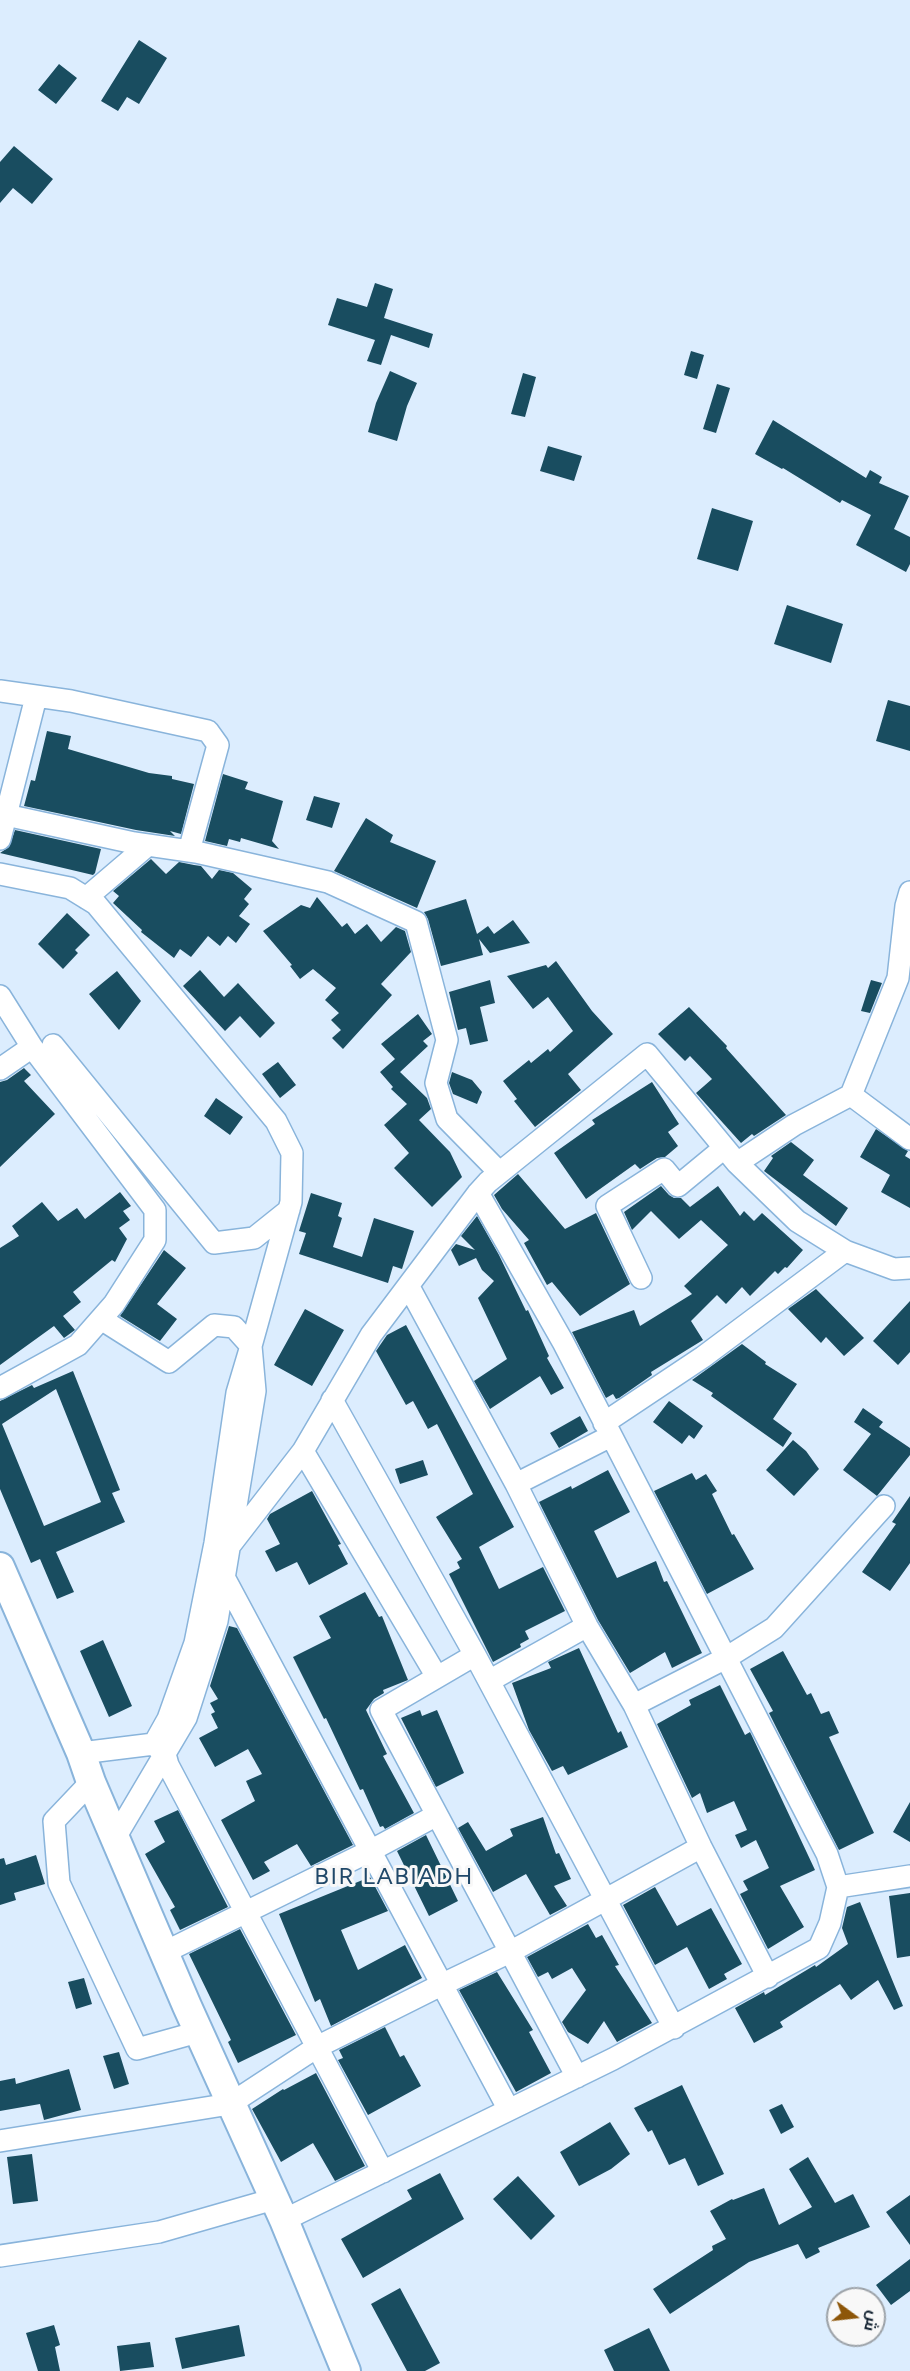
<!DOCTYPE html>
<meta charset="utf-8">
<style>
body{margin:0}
#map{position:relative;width:910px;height:2371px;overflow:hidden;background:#dcedfe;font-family:Figtree,Cairo,sans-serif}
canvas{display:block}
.north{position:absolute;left:826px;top:2287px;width:60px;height:60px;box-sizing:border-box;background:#f8f8f8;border:2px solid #9ca2a8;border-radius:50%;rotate:105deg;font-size:16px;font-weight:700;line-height:24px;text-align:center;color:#112130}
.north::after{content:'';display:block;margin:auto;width:21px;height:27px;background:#8d5609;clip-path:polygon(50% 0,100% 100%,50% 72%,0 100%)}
</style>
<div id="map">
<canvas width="910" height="2371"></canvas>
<div class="north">ش</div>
</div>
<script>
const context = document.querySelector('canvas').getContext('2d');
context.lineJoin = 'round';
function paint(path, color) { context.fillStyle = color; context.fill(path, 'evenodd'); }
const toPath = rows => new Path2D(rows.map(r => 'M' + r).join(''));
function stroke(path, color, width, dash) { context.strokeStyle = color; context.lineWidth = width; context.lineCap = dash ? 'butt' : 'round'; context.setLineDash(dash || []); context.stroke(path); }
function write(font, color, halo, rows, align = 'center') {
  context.font = font + ' Figtree,sans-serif'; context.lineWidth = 6; context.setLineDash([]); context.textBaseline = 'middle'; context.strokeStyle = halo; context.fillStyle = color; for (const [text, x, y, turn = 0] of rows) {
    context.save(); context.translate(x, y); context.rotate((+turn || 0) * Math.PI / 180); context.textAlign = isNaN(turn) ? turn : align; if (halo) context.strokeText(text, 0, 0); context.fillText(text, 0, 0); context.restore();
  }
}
paint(toPath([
 [139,40,167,58,139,104,127,97,118,111,101,101],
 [59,64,77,78,56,104,38,90],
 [14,146,53,179,32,204,13,188,0,203,0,162],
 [375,283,393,289,384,318,433,334,429,348,391,335,381,365,367,361,375,340,328,325,337,298,367,307],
 [691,351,704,355,697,379,684,375],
 [390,371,417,383,407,406,397,441,368,432,376,403],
 [523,373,536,377,525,417,511,414],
 [717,384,730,388,716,433,703,429],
 [773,420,866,478,870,470,882,477,879,483,909,496,894,529,910,537,910,564,906,572,856,545,871,515,842,500,840,503,783,468,782,469,755,454],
 [548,446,582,456,574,481,540,471],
 [712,508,753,521,738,571,697,559],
 [787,605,843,624,831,663,774,644],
 [888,700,910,706,910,751,876,741],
 [47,731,71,736,68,749,149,773,172,776,172,779,194,784,181,834,170,831,175,836,136,830,24,806,31,780,35,781],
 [223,774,248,782,245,789,283,801,272,841,279,849,241,838,240,842,229,839,227,846,205,841],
 [314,796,340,803,332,828,306,820],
 [366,818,393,835,390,842,436,861,417,908,334,871],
 [15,830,101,849,95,873,93,875,0,853,9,847],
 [151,859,166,874,179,862,194,865,201,866,212,879,219,870,233,873,252,889,244,899,249,904,239,916,250,924,236,943,228,936,220,946,208,936,191,957,180,949,174,958,141,932,142,930,113,903,119,896,113,891],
 [317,897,342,927,347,923,355,934,367,924,381,942,396,927,405,931,411,952,381,984,392,995,343,1049,332,1038,341,1030,331,1020,339,1013,325,1000,336,988,313,969,300,979,290,966,292,965,263,931,301,905,310,908],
 [466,899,477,934,488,926,494,934,513,920,530,943,490,953,479,939,483,955,441,966,428,919,424,912],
 [67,913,90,935,75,950,78,953,63,969,38,944],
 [556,961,592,1011,613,1034,568,1074,581,1090,535,1127,514,1101,517,1099,503,1081,529,1060,531,1063,548,1049,550,1052,573,1031,548,997,533,1009,507,976,546,965,548,968],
 [200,970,224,997,238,983,275,1023,260,1038,240,1016,225,1031,183,986],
 [117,971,141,1001,119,1030,89,994],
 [490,980,495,1003,480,1007,488,1041,470,1045,466,1028,458,1030,449,992],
 [871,980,882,983,870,1013,861,1011],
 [689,1007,727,1046,726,1048,786,1115,754,1136,752,1134,741,1143,696,1093,712,1079,690,1056,685,1061,658,1034],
 [418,1014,432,1034,423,1041,428,1046,400,1072,427,1098,431,1109,419,1120,450,1152,462,1177,432,1207,394,1168,409,1153,384,1125,407,1104,391,1089,393,1087,380,1072,395,1059,381,1044],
 [278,1062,296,1085,280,1098,262,1074],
 [24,1068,31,1075,24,1081,55,1114,0,1167,0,1082,7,1080],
 [452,1072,472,1080,482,1092,477,1104,453,1094,449,1083],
 [652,1082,679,1124,668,1132,678,1146,665,1157,657,1158,640,1169,635,1164,586,1199,554,1153,595,1124,592,1120],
 [216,1098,243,1117,230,1135,204,1116],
 [876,1129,908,1151,905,1156,910,1159,910,1208,881,1192,890,1175,860,1157],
 [791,1142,814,1160,803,1175,848,1208,836,1226,764,1171,773,1158,771,1156],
 [518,1174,565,1229,596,1213,630,1284,580,1316,552,1282,547,1285,524,1243,529,1240,502,1209,494,1195],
 [661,1186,669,1195,674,1198,681,1198,690,1207,718,1186,740,1216,744,1211,754,1221,762,1213,803,1250,787,1268,785,1267,778,1274,775,1271,750,1296,742,1287,726,1304,717,1295,691,1321,703,1340,651,1372,652,1375,619,1398,616,1399,613,1394,606,1398,572,1332,634,1310,640,1326,692,1294,684,1286,728,1245,701,1220,679,1239,651,1211,632,1230,624,1212],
 [120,1192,131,1206,123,1211,130,1220,119,1228,127,1239,115,1262,112,1260,73,1292,81,1302,63,1316,75,1330,64,1338,54,1326,0,1365,0,1248,19,1236,12,1226,42,1202,58,1221,77,1208,85,1219],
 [311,1193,342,1203,338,1216,342,1218,333,1247,362,1257,374,1218,414,1231,402,1269,393,1266,388,1283,299,1254,306,1233,299,1231],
 [477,1216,499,1255,526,1311,528,1310,549,1356,547,1358,564,1388,551,1395,540,1376,490,1409,474,1381,507,1359,478,1298,494,1281,482,1270,476,1258,459,1266,451,1250,456,1244,475,1250,461,1236],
 [164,1250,186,1268,157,1304,177,1319,160,1341,120,1316],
 [816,1289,864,1338,844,1356,826,1337,821,1343,788,1309],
 [910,1301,910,1352,898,1365,873,1341],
 [305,1309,344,1330,312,1386,274,1365],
 [406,1325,514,1527,479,1547,499,1589,543,1567,565,1611,525,1631,529,1639,520,1644,521,1647,493,1662,449,1574,460,1568,457,1562,462,1559,436,1517,473,1494,437,1424,428,1429,413,1401,406,1405,376,1351,387,1335],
 [742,1344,766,1362,765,1364,797,1384,773,1419,792,1433,783,1447,711,1396,713,1393,692,1380],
 [73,1371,120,1490,112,1493,125,1522,56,1552,74,1592,57,1599,40,1559,31,1563,0,1489,0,1401,32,1385,34,1388],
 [56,1389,101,1502,44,1526,2,1424],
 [669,1401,703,1426,694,1439,689,1435,682,1444,653,1422],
 [863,1408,883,1422,879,1427,910,1448,910,1455,877,1496,843,1470,871,1434,854,1422],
 [580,1416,588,1431,559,1448,550,1433],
 [793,1440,806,1451,819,1469,794,1496,766,1470],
 [423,1460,428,1475,400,1484,395,1469],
 [608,1470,630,1512,594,1531,617,1578,656,1561,664,1582,667,1581,702,1653,672,1668,665,1652,630,1673,598,1620,539,1502,571,1486,572,1489],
 [692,1473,696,1480,706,1474,717,1491,712,1494,732,1535,734,1534,754,1569,707,1594,654,1491],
 [312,1491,341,1544,338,1545,348,1564,309,1585,297,1562,276,1572,265,1551,280,1544,267,1519,270,1514],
 [910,1496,910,1563,890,1591,862,1572,896,1524,892,1522],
 [365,1592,379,1617,382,1616,408,1680,383,1690,384,1693,374,1699,366,1710,387,1754,383,1756,414,1813,385,1829,383,1826,380,1827,363,1789,360,1790,326,1718,324,1719,293,1657,331,1638,319,1616],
 [229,1626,237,1628,353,1845,311,1866,297,1844,264,1862,270,1871,253,1880,221,1820,255,1801,246,1781,262,1774,248,1749,215,1767,199,1738,218,1728,211,1714,215,1712,210,1703,218,1699,210,1686],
 [103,1640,132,1706,109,1717,80,1651],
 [579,1648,618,1733,621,1731,628,1747,568,1775,563,1766,552,1771,529,1730,512,1683,551,1668,548,1662],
 [783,1651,807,1695,811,1693,821,1714,829,1711,839,1733,829,1737,874,1833,839,1850,779,1733,769,1713,773,1711,750,1669],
 [720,1685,745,1735,750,1732,752,1736,815,1870,780,1886,804,1927,768,1949,740,1894,748,1890,743,1881,769,1868,756,1840,741,1848,735,1835,747,1830,734,1801,707,1813,700,1793,692,1798,657,1724,691,1705,689,1700],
 [420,1710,422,1716,437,1710,464,1773,436,1787,401,1718],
 [910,1802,910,1842,893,1832],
 [178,1810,228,1907,180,1930,170,1910,175,1907,145,1854,165,1842,154,1821],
 [543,1817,556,1854,559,1853,571,1879,554,1886,567,1906,550,1915,526,1874,493,1892,458,1828,468,1822,486,1851,513,1836,510,1829],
 [426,1835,458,1901,429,1916,397,1851],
 [36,1855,45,1884,14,1893,16,1900,0,1905,0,1859,4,1858,6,1865],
 [370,1877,388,1911,341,1930,358,1970,405,1945,422,1978,331,2026,320,1999,315,2002,279,1914],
 [655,1887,677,1926,711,1908,742,1964,724,1974,727,1979,709,1989,687,1947,655,1965,623,1905],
 [910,1893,910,1956,897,1958,889,1896],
 [860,1902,903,2006,894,2010,878,1980,851,2000,840,1984,780,2022,783,2027,754,2043,735,2008,764,1992,765,1995,815,1965,816,1967,848,1944,842,1928,847,1907],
 [588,1924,596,1938,602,1935,619,1965,615,1966,652,2023,617,2042,604,2021,588,2044,568,2032,562,2022,586,1990,572,1968,552,1979,548,1972,538,1977,527,1957],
 [240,1929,296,2035,238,2063,228,2042,231,2040,189,1954],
 [497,1972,533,2030,529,2032,551,2073,516,2092,459,1990],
 [84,1978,92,2004,76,2009,68,1982],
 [385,2027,400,2057,404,2055,421,2086,368,2115,338,2060,343,2058,339,2050],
 [119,2052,129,2084,114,2089,103,2056],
 [69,2069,81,2110,44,2120,40,2104,0,2111,0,2081,15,2078,16,2084],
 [316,2073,365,2166,335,2181,313,2143,281,2162,252,2109,283,2089,284,2090],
 [682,2085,724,2174,698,2186,685,2158,669,2165,652,2130,648,2132,634,2108],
 [782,2104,794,2127,781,2134,769,2110],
 [610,2122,630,2154,611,2169,579,2186,560,2152],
 [32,2154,38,2201,13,2204,7,2157],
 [808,2157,835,2203,853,2194,870,2227,818,2248,820,2252,806,2259,798,2244,749,2262,670,2314,653,2289,713,2250,712,2246,726,2239,710,2211,732,2199,733,2200,764,2188,779,2225,812,2207,789,2169],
 [440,2173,464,2219,363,2278,341,2239,412,2199,407,2190],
 [518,2176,555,2216,531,2240,493,2199],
 [910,2195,910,2245,886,2212],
 [910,2259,910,2291,891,2305,876,2285],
 [400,2288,440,2363,425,2371,407,2371,371,2304],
 [54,2325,60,2345,55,2347,60,2371,38,2371,26,2333],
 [239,2325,245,2356,182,2369,175,2338],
 [649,2328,670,2371,614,2371,604,2350],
 [150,2342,154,2367,120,2371,117,2346]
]), '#194d60');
const street = toPath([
 [0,691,71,701,208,731,218,745,189,851],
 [6,815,134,843,196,852,328,882,416,922,447,1040,436,1083,447,1119,499,1172],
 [0,839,36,697],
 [0,874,70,888,96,904,276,1121,292,1153,291,1202,251,1346],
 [86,898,148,845],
 [0,996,32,1047,155,1210,155,1240,114,1304,78,1345,0,1388],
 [53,1045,214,1243,254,1238,289,1210],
 [0,1069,32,1047],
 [851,1095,910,1139],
 [737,1163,794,1125,851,1095,898,978,906,906,910,892],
 [641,1278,607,1206,664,1169,678,1186,724,1148],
 [409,1287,516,1484,587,1626,634,1705,701,1847,768,1977],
 [101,1319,169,1362,214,1325,234,1327,251,1346],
 [332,1400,475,1655,674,2028],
 [604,1423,703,1357,845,1251],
 [303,1451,437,1677],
 [516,1484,611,1436],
 [231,1544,303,1451,371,1335,478,1193,488,1182,647,1054,737,1163,797,1221,845,1251,894,1269,910,1268],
 [225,1579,509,2110],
 [475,1655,381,1710,577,2077],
 [489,1681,587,1626],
 [634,1705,726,1658,774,1628,884,1506],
 [157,1747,165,1754,168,1765,383,2172],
 [81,1753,154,1744,168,1719,195,1643,215,1543,237,1393,251,1346,255,1391,217,1621,186,1718,115,1838],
 [91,1782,54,1821,59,1883,137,2049,198,2032],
 [838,1887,910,1876],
 [165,1952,370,1851,437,1815],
 [0,2141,230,2104,317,2047,443,1984,510,1952,701,1847],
 [284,2220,613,2059,819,1948,830,1923,838,1887,827,1854,563,1342,478,1193],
 [0,2256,159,2232,274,2199]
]);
const secondary = toPath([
 [0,1567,81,1753,91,1782,187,2006,284,2220,346,2371]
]);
stroke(street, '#89b4db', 24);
stroke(secondary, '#89b4db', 32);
stroke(street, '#fff', 21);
stroke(secondary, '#fff', 28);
context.letterSpacing = '1.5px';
write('24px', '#204869', '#f8f8f8', [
 ["BIR LABIADH",394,1877]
]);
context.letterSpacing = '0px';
</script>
